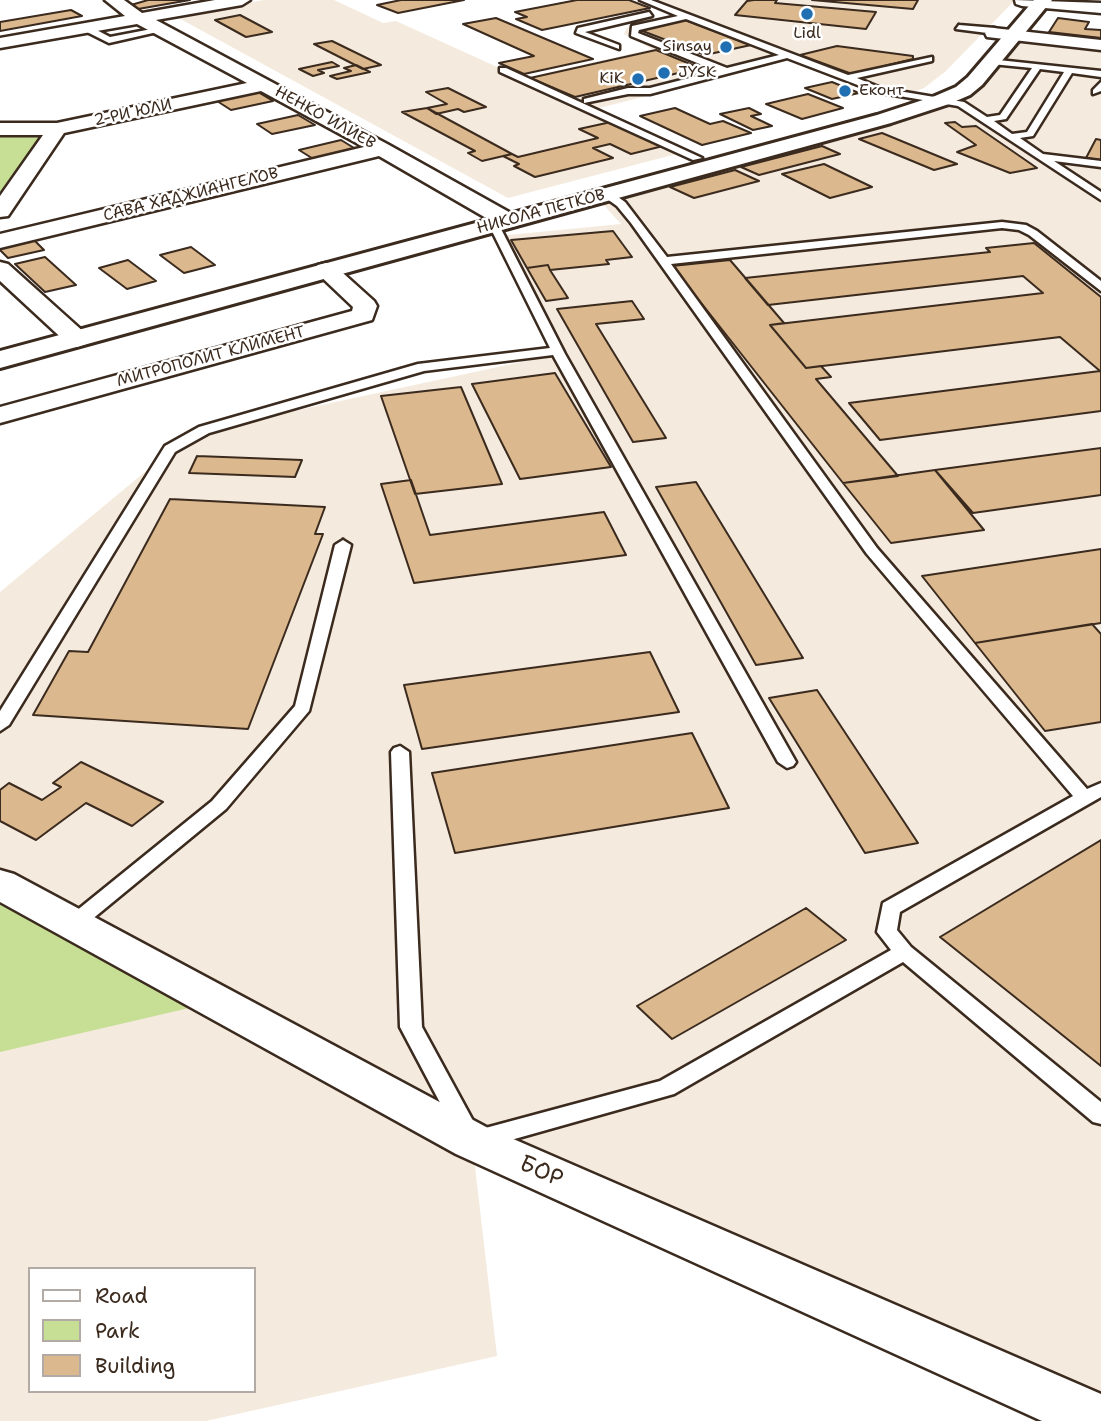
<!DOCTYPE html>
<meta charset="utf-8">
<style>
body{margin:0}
#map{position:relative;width:1101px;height:1421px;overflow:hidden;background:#fff;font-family:"Shantell Sans",sans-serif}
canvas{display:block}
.legend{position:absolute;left:28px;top:1267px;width:228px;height:126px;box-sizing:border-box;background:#fff;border:2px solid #b1aaa5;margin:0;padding:9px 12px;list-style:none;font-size:21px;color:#3b2a1e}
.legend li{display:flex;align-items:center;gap:14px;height:35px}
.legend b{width:35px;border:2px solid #b1aaa5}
</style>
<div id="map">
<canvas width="1101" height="1421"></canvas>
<ul class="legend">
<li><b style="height:9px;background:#fff"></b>Road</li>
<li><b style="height:19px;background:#c6df95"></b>Park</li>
<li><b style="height:19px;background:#dbb88d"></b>Building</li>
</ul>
</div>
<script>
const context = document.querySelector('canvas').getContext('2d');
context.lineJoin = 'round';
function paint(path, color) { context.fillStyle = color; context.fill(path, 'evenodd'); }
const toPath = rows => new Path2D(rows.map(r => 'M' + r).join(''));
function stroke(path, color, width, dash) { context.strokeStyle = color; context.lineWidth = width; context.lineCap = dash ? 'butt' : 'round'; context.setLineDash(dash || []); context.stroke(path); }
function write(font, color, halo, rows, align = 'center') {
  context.font = font + ' "Shantell Sans",sans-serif'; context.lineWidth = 5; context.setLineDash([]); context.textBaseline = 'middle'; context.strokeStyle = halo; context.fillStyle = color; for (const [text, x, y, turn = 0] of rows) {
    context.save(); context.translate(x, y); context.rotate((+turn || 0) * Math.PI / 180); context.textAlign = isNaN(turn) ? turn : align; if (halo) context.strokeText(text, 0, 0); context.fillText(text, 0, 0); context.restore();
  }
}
paint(toPath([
 [264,0,334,0,383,23,396,21,684,152,508,198,175,16],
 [636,0,1015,0,946,71,924,88,897,98,794,59,595,109,525,78,652,49,624,34,626,29,632,24,675,15],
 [1013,36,1101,46,1101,1414,472,1141,497,1356,206,1421,0,1421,0,592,192,433,558,354,498,236,621,224,603,204,844,136,963,91],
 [30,1269,254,1269,254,1391,30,1391]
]), '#f4eadd');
paint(toPath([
 [0,135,49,135,0,206],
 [0,887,215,1002,0,1052]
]), '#c6df95');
const building = toPath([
 [190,0,138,9,131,5,148,0,190,0],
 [401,0,464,0,398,13,377,5,401,0],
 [577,0,629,0,650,8,542,30,516,19,527,17,515,12,577,0],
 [754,0,777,0,775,3,876,12,866,29,735,15,747,1,754,0],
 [812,0,918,0,913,9,812,0],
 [71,10,82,16,0,31,0,22,71,10],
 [240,15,272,32,246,37,215,20,240,15],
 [496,18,593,59,524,74,499,63,534,56,463,24,496,18],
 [1058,18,1089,22,1085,29,1101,30,1101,38,1049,32,1058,18],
 [685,20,751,45,705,55,640,30,685,20],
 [332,41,381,65,363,69,314,44,332,41],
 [837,46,913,56,913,59,852,74,800,55,837,46],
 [656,50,700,68,575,97,530,78,656,50],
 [332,62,339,66,318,70,324,73,313,76,299,69,332,62],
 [356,65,370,72,337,79,330,76,351,71,344,68,356,65],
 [832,82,859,93,832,99,805,88,832,82],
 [448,88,486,107,464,112,458,109,436,114,427,108,447,104,426,92,448,88],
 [258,92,273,101,231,110,217,101,258,92],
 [808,94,843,108,802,119,766,104,808,94],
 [427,108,512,154,482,161,468,153,475,151,402,112,427,108],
 [675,108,710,124,723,121,751,133,702,145,640,116,675,108],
 [749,108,761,114,751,116,772,126,753,130,720,114,749,108],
 [298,115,315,125,272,134,257,124,298,115],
 [611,122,663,146,631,154,610,144,593,148,613,158,535,177,514,166,519,164,503,156,512,154,518,157,598,138,579,129,611,122],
 [955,122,962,127,976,126,1037,168,1010,173,957,152,976,145,945,123,955,122],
 [882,133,957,164,934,170,859,139,882,133],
 [1096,139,1101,140,1101,160,1086,158,1096,139],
 [341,140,359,151,315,160,299,150,341,140],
 [822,146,840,154,759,175,741,167,822,146],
 [824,164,872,187,830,198,782,174,824,164],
 [735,170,759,181,694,198,670,187,735,170],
 [613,231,632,257,606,260,609,264,550,270,548,265,527,268,511,240,613,231],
 [33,239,44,250,8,258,0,250,0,247,33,239],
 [1034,243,1101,297,1101,411,880,440,849,403,1100,371,1060,337,806,368,770,325,1043,293,1023,276,768,305,745,278,990,252,986,248,1034,243],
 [191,247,215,265,184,273,160,255,191,247],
 [45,257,76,285,45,292,15,264,45,257],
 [128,260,156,281,127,289,99,268,128,260],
 [730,260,784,323,770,325,806,368,821,366,831,377,816,379,898,476,843,483,672,266,730,260],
 [548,265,550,270,568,298,546,301,527,268,548,265],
 [632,301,644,319,596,324,666,438,633,442,557,309,632,301],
 [555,373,611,467,520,479,472,384,555,373],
 [461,387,502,484,415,494,381,396,461,387],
 [1101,448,1101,495,973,513,935,470,1101,448],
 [197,456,302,460,295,477,189,473,197,456],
 [935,470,984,530,891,543,843,483,935,470],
 [411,480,430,535,604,512,626,555,414,583,381,484,411,480],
 [696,482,803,658,756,665,656,487,696,482],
 [170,499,325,507,315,534,323,534,248,729,33,715,69,651,88,652,170,499],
 [1101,549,1101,623,975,643,922,576,1101,549],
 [1092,624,1101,634,1101,722,1045,731,975,643,1092,624],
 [650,652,679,712,422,749,404,685,650,652],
 [817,690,918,843,865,853,769,698,817,690],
 [692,733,729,808,455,853,432,773,692,733],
 [81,762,163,802,132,826,86,803,36,840,0,821,0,790,9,783,42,800,61,787,53,783,81,762],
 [1101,840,1101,1066,940,937,1101,840],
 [806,908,846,940,672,1039,637,1006,806,908]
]);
paint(building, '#dbb88d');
stroke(building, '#3b2a1e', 2);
const lane = toPath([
 [640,0,651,0,848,75,932,57,932,61,857,78,881,88,964,102,987,117,1000,115,1032,68,992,64,988,61,989,59,1101,71,1101,77,1072,73,1033,136,1020,138,1043,154,1101,161,1101,167,1054,161,1101,192,1101,200,958,106,876,92,787,58,650,94,628,94,584,103,584,99,628,88,650,88,717,71,631,36,632,26,678,16,640,0],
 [686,19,779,55,727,68,638,33,639,30,686,19],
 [1040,69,1064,72,1027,132,1012,134,994,121,1006,119,1040,69],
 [649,12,652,16,585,32,619,45,619,49,576,33,578,28,649,12],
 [959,25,995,28,999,31,995,34,956,29,959,25],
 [83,26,89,26,110,37,162,27,166,30,109,43,83,30,83,26],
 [500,68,506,68,702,158,693,160,500,72,500,68],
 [1101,82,1101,91,1093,94,1093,90,1101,82],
 [603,192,611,192,625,202,667,257,1002,222,1026,225,1037,231,1101,281,1101,291,1029,235,1019,230,1002,228,671,264,877,548,1087,789,1101,783,1101,797,900,912,897,930,911,947,1101,1102,1101,1124,1093,1122,903,962,674,1094,472,1151,464,1148,400,1027,391,752,394,748,400,746,409,752,422,1027,478,1130,660,1081,891,950,877,932,883,903,1073,796,867,554,631,223,617,206,603,196,603,192],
 [490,223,499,225,565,354,796,762,793,766,787,768,778,762,553,355,424,371,209,433,175,452,9,725,0,731,0,711,165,446,199,427,418,364,550,348,489,225,490,223],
 [343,540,351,545,309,711,226,809,79,930,72,932,65,930,62,925,65,920,212,801,295,706,335,545,343,540]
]);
const street = toPath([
 [105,0,124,0,142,13,215,0,250,0,242,5,156,20,389,145,516,216,519,221,516,226,500,226,379,156,0,248,0,234,364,147,261,91,64,133,8,216,0,217,0,196,43,135,0,135,0,123,57,123,247,83,137,24,0,48,0,38,125,16,105,0],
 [1015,0,1101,3,1101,13,1022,6,1016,4,1015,0],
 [993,28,1101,40,1101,50,987,37,985,33,993,28],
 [0,262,8,264,86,334,90,339,86,344,77,347,68,344,0,281,0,262],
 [326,263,334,265,374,301,377,306,372,320,0,423,0,407,352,311,353,307,314,270,318,265,326,263],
 [0,870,14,874,488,1128,1101,1394,1101,1421,1042,1421,456,1154,0,902,0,870]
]);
const secondary = toPath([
 [1034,0,1052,0,982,85,970,95,949,104,891,123,0,368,0,351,877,115,935,96,956,87,968,77,1034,0]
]);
stroke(lane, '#3b2a1e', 5);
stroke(street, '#3b2a1e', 5);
stroke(secondary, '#3b2a1e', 6);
paint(lane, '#fff');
paint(street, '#fff');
paint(secondary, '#fff');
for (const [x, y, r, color] of [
 [807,14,7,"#1f6fb2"],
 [726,47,7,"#1f6fb2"],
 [664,73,7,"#1f6fb2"],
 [638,79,7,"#1f6fb2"],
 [845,91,7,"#1f6fb2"]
]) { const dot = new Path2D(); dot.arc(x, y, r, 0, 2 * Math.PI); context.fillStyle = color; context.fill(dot); stroke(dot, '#fff', 2.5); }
write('16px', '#3b2a1e', '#fff', [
 ["Lidl",807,34,"center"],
 ["Sinsay",712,47],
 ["JYSK",678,73,"left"],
 ["KiK",624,79],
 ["Еконт",859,91,"left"]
], 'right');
write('16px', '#3b2a1e', '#fff', [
 ["2-РИ ЮЛИ",133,113,-12],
 ["НЕНКО ИЛИЕВ",325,118,29],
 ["САВА ХАДЖИАНГЕЛОВ",191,195,-14],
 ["НИКОЛА ПЕТКОВ",541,212,-15],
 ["МИТРОПОЛИТ КЛИМЕНТ",211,357,-15]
]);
write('23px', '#3b2a1e', '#fff', [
 ["БОР",541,1172,24]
]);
</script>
